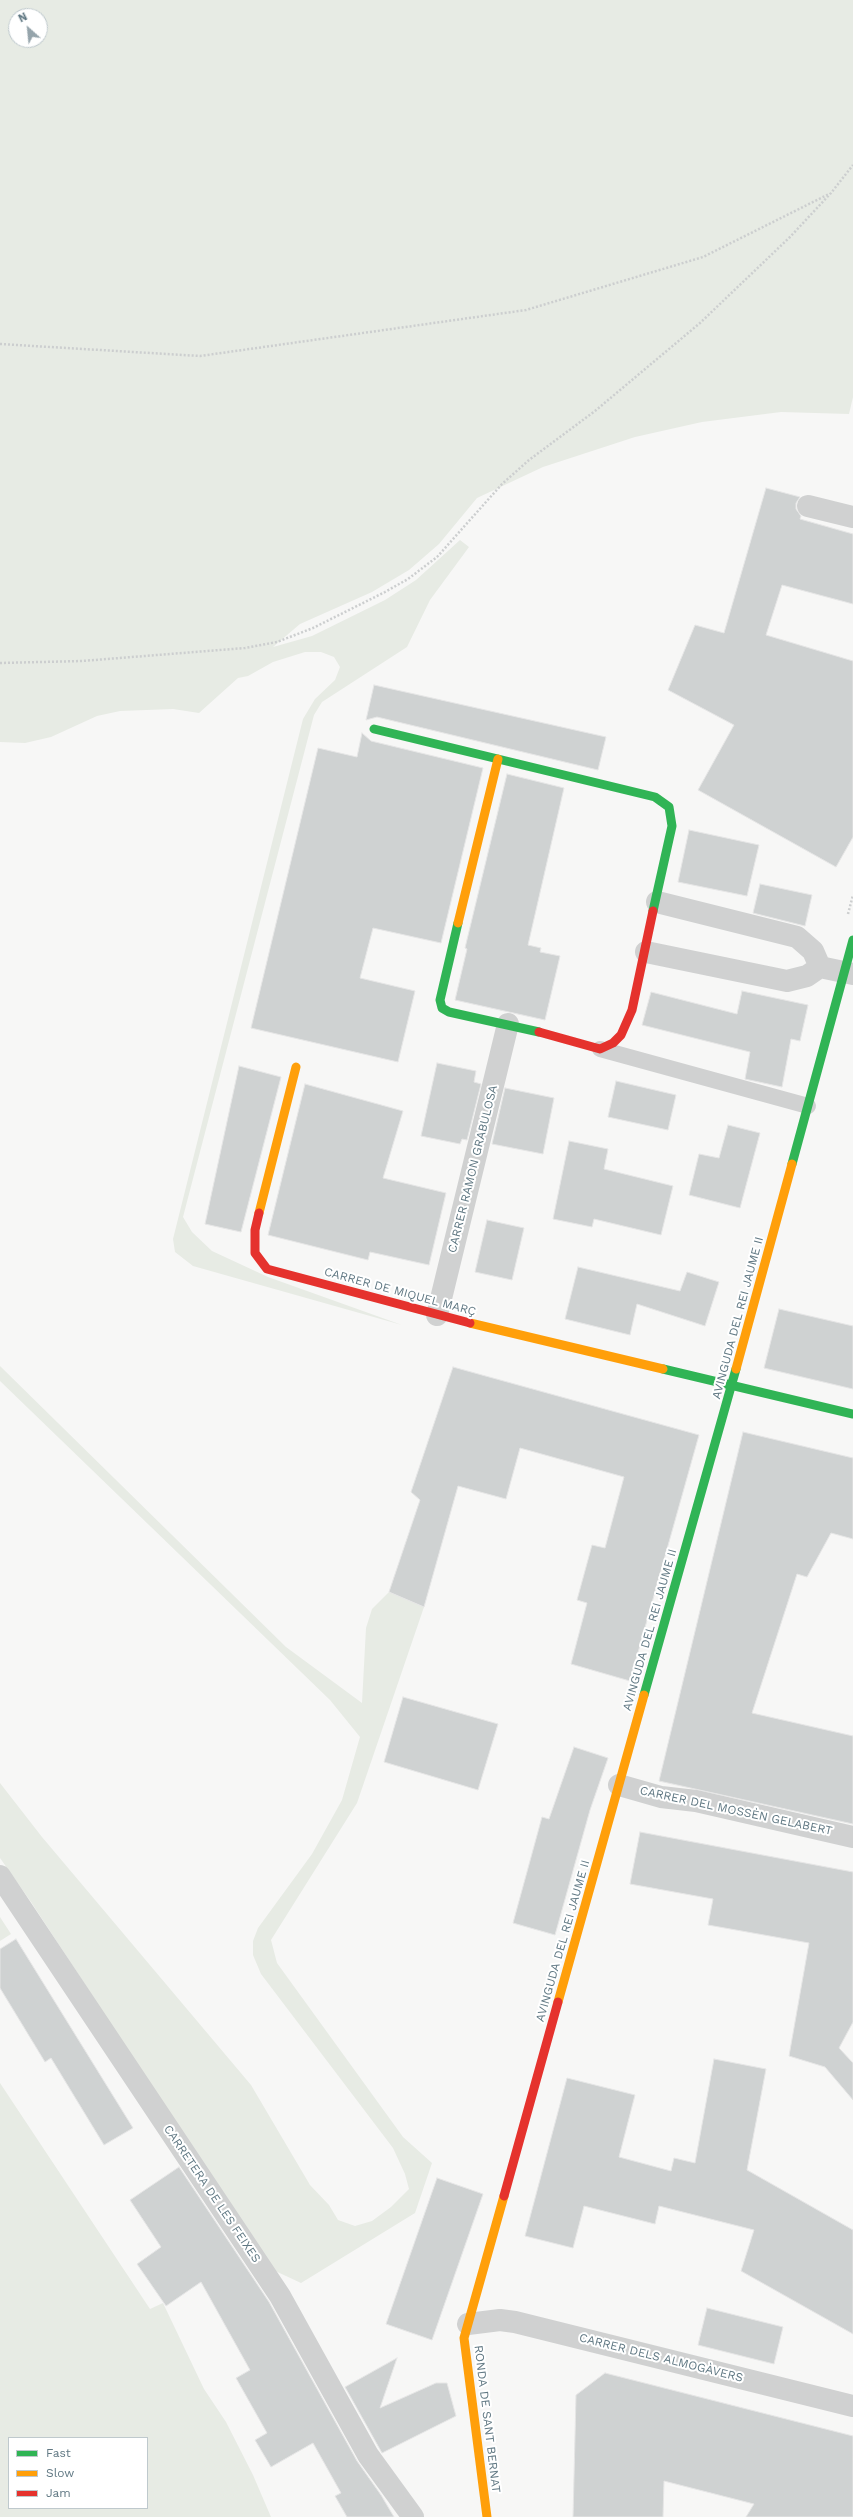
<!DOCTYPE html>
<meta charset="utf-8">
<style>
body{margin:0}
#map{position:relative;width:853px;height:2517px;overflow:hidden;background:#f7f7f6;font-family:"Work Sans",sans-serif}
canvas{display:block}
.legend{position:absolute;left:8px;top:2437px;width:140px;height:72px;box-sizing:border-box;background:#fff;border:1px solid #bfc9cd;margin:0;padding:5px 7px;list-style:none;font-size:12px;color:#607883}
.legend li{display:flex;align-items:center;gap:8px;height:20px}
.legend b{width:20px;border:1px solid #bfc9cd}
.north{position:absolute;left:8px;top:8px;width:40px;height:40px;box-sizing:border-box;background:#fff;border:1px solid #bfc9cd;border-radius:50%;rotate:333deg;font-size:11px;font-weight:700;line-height:16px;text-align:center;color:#607883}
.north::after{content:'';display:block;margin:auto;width:14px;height:18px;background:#95a4ab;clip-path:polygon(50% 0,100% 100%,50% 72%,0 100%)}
</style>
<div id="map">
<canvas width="853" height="2517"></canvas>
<ul class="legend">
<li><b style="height:5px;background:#30b455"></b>Fast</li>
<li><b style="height:5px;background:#ff9f0a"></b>Slow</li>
<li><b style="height:5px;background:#e5322d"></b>Jam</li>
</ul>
<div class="north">N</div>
</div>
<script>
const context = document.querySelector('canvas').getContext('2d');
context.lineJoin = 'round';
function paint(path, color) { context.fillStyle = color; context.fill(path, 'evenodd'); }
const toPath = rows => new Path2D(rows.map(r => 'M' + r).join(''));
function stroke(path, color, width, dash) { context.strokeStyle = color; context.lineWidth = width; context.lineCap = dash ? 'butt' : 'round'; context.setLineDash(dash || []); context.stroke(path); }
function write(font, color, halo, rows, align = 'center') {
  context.font = font + ' "Work Sans",sans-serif'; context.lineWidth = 4; context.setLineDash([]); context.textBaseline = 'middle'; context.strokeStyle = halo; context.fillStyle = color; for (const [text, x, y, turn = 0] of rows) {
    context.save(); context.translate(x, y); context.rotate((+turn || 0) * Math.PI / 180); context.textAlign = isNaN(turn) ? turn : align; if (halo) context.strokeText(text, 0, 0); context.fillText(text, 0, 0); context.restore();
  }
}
paint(toPath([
 [0,0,853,0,853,397,849,414,781,412,702,422,635,437,543,467,477,498,439,544,409,570,372,592,300,624,273,647,312,636,385,600,416,580,460,540,469,547,430,600,407,647,322,702,314,715,183,1217,192,1232,212,1251,268,1277,402,1325,193,1266,175,1252,173,1239,303,719,315,699,335,680,340,667,334,657,321,652,305,652,273,662,248,676,238,678,199,713,173,709,120,711,97,716,51,737,25,743,0,742],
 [16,16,40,16,40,40,16,40],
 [0,1366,286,1647,362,1703,366,1628,372,1609,389,1592,424,1607,357,1803,271,1940,277,1963,403,2137,432,2163,415,2213,301,2283,271,2269,31,1902,0,1858,0,1783,42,1837,251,2085,310,2185,329,2205,338,2220,355,2226,372,2221,391,2207,409,2189,405,2174,393,2148,261,1974,253,1955,253,1941,258,1928,312,1854,342,1800,360,1737,330,1700,0,1381],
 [0,1917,11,1934,0,1941],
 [0,2083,150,2309,163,2303,204,2389,226,2422,253,2475,271,2517,0,2517],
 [9,2438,147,2438,147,2508,9,2508]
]), '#e7ebe4');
const building = toPath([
 [766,488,800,497,796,503,796,509,801,516,800,519,853,534,853,604,782,585,766,635,853,661,853,837,836,867,698,790,734,725,668,690,695,625,724,633,766,488],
 [374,685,606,737,598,770,377,717,366,720,374,685],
 [362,733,371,741,483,768,441,943,373,928,360,978,415,991,398,1062,251,1028,318,748,357,757,362,733],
 [507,774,564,788,528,945,541,948,540,952,560,956,545,1020,455,1000,467,949,465,948,507,774],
 [689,830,759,845,747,896,678,882,689,830],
 [760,884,812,895,805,926,753,913,760,884],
 [742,991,808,1005,800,1041,791,1039,782,1087,745,1079,750,1052,642,1025,651,992,737,1014,742,991],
 [437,1063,476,1071,474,1082,481,1084,467,1140,462,1139,460,1144,421,1136,437,1063],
 [239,1066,281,1077,241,1232,205,1224,239,1066],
 [616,1081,676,1095,668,1130,608,1117,616,1081],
 [305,1084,403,1111,383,1178,446,1193,429,1265,370,1252,368,1260,268,1235,305,1084],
 [505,1088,554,1098,543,1154,492,1144,505,1088],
 [728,1125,760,1133,740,1208,689,1195,699,1154,719,1158,728,1125],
 [569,1141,608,1149,604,1169,673,1186,661,1235,594,1219,592,1227,553,1219,569,1141],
 [487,1220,524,1228,512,1280,475,1272,487,1220],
 [578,1267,680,1291,687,1272,719,1282,705,1326,637,1304,630,1335,565,1319,578,1267],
 [779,1309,853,1326,853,1389,764,1368,779,1309],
 [453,1367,699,1435,630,1681,571,1664,587,1603,577,1600,592,1545,605,1548,624,1477,520,1448,506,1499,458,1486,424,1607,389,1592,420,1500,411,1492,453,1367],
 [743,1432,853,1458,853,1539,831,1533,807,1577,797,1574,752,1713,853,1736,853,1824,659,1781,743,1432],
 [403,1697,498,1724,478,1790,384,1762,403,1697],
 [574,1747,608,1758,590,1810,555,1935,513,1923,542,1817,549,1819,574,1747],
 [640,1832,853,1872,853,2022,839,2048,853,2063,853,2100,825,2067,789,2056,809,1943,708,1925,713,1899,630,1884,640,1832],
 [16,1939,133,2128,104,2145,51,2058,45,2062,0,1988,0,1949,16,1939],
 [714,2059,766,2069,747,2170,853,2230,853,2334,741,2271,754,2230,659,2206,655,2224,584,2206,573,2248,525,2236,567,2078,635,2095,619,2157,671,2171,674,2158,695,2163,714,2059],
 [179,2167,269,2302,357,2461,381,2495,394,2517,347,2517,335,2496,341,2493,313,2443,271,2467,255,2440,267,2433,236,2378,250,2370,201,2282,166,2306,137,2264,161,2247,130,2200,179,2167],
 [437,2178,483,2194,432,2340,386,2324,437,2178],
 [707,2308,783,2327,774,2364,698,2345,707,2308],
 [397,2358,380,2408,436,2383,447,2383,456,2416,382,2453,345,2387,397,2358],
 [605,2373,853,2436,853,2517,746,2517,754,2504,664,2481,663,2517,573,2517,576,2395,605,2373]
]);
paint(building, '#cfd2d2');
stroke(building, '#e6e6e6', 1);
stroke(toPath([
 [0,344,200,356,526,310,703,257,829,194],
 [0,663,82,661,245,648,277,642,313,628,385,592,408,579,437,557,502,484,529,460,595,411,700,323,790,237,831,193,853,165],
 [848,914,853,895]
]), '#cccecf', 2.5, [2, 2]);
stroke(toPath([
 [600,1049,808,1106]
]), '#d0d1d1', 16);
stroke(toPath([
 [808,506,853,517],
 [657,902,797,937,813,951,820,967,853,974],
 [646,952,787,981,807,976,820,967],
 [437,1315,508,1024],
 [619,1785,661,1797,696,1801,853,1837],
 [0,1876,280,2296,368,2455,413,2517],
 [468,2324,500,2320,515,2322,853,2406]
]), '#d0d1d1', 22);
stroke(toPath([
 [374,729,655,797,669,807,672,826,653,911],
 [458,923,440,1000,442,1008,449,1012,539,1032],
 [792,1164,853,940],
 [663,1369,853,1414],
 [644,1695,736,1369]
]), '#30b455', 9);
stroke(toPath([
 [458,923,498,759],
 [259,1213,296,1067],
 [470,1323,663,1369],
 [736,1369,792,1164],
 [558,2002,644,1695],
 [487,2517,464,2338,504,2196]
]), '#ff9f0a', 9);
stroke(toPath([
 [539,1032,600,1049,613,1043,621,1035,632,1010,653,911],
 [259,1213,255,1230,255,1253,267,1269,470,1323],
 [504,2196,558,2002]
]), '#e5322d', 9);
write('12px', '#607883', '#fff', [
 ["CARRER RAMON GRABULOSA",473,1169,-76],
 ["CARRER DE MIQUEL MARÇ",400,1292,15],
 ["AVINGUDA DEL REI JAUME II",738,1318,-75],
 ["AVINGUDA DEL REI JAUME II",650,1630,-74],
 ["CARRER DEL MOSSÈN GELABERT",736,1811,12],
 ["AVINGUDA DEL REI JAUME II",563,1941,-74],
 ["CARRETERA DE LES FEIXES",212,2194,56],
 ["CARRER DELS ALMOGÀVERS",661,2358,14],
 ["RONDA DE SANT BERNAT",487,2419,83]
]);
</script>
